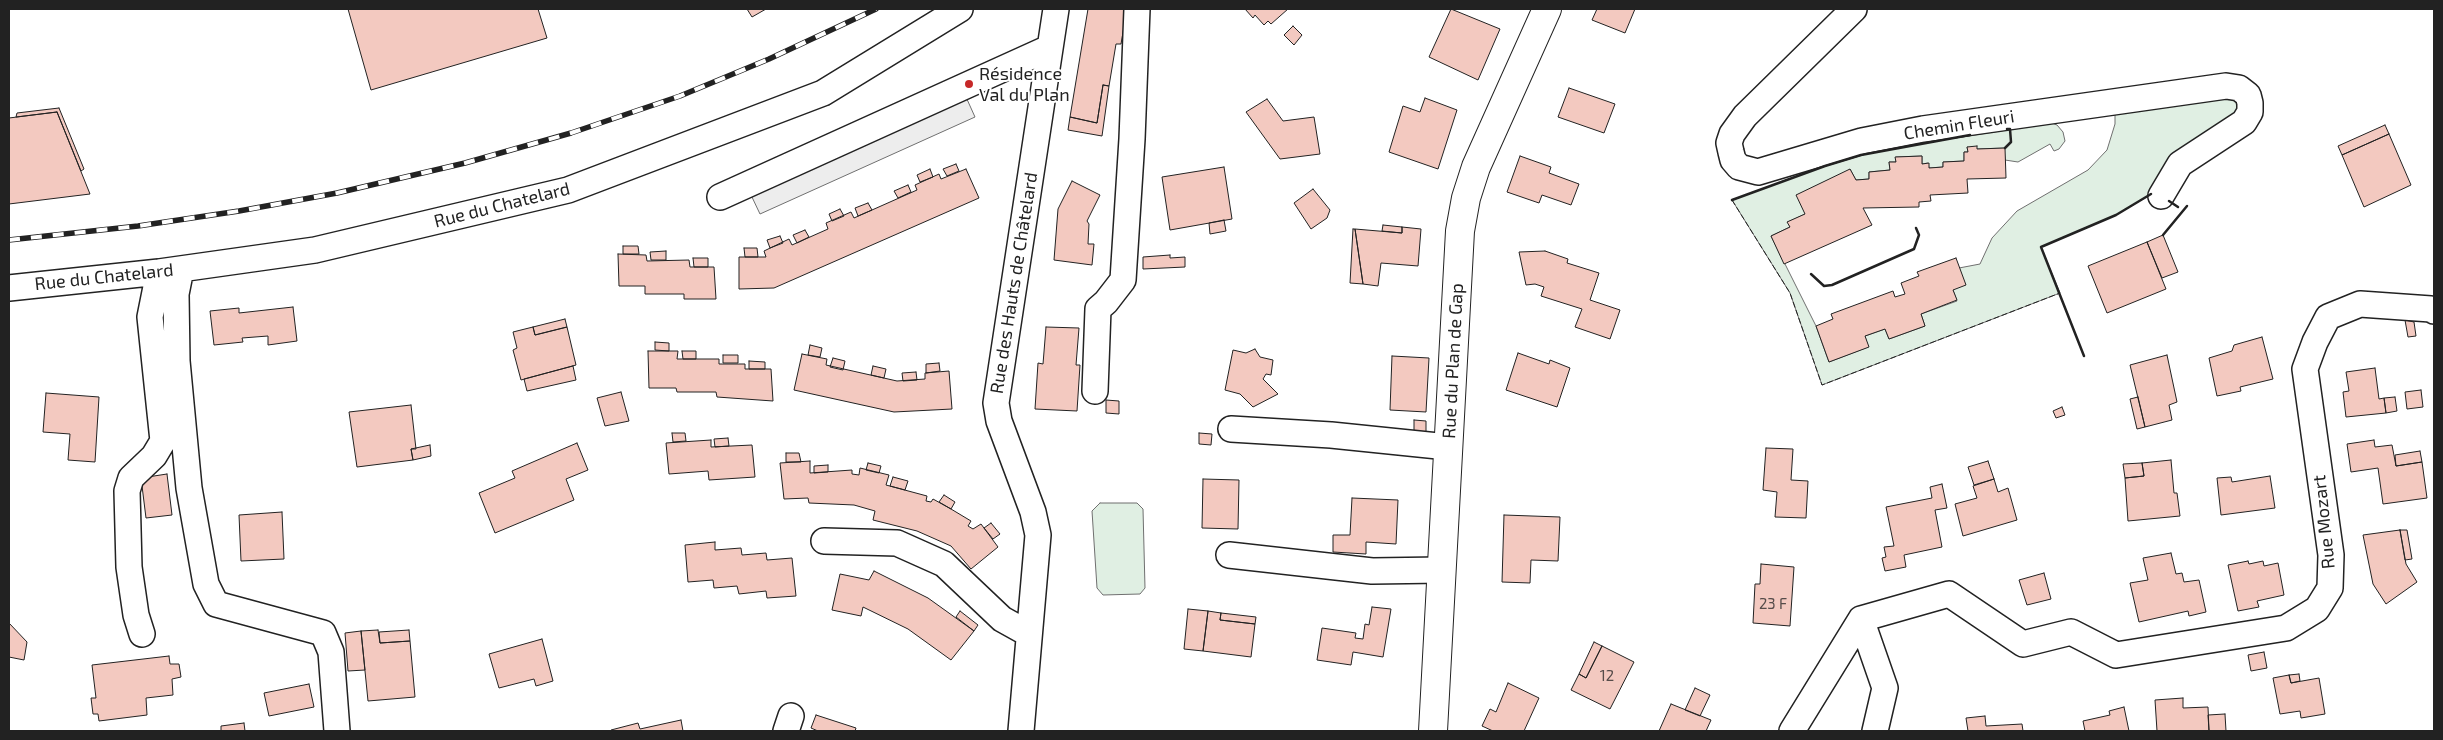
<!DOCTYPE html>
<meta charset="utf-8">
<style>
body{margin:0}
#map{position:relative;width:2443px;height:740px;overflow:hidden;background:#fff;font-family:"Exo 2",sans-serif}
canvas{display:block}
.frame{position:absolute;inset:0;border:10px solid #222;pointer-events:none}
</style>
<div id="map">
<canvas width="2443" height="740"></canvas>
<div class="frame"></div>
</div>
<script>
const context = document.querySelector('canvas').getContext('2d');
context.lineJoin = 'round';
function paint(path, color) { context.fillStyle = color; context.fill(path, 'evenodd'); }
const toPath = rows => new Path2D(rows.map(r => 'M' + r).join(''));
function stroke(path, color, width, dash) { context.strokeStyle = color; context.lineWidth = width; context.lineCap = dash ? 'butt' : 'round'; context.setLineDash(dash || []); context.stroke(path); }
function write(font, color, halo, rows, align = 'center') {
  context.font = font + ' "Exo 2",sans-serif'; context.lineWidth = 4; context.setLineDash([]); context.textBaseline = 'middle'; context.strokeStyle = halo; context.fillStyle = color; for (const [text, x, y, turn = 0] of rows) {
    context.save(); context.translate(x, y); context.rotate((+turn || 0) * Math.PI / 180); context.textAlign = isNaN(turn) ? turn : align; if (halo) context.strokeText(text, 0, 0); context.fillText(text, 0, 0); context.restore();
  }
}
const green = toPath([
 [2236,95,2239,110,2155,192,2116,215,2041,247,2060,293,1822,385,1790,293,1732,200,1825,166,1861,155,1910,145,2052,123,2057,125,2063,132,2065,141,2059,149,2054,151,2050,144,2018,162,2005,160,2004,148,1977,149,1967,147,1968,152,1964,152,1964,161,1943,162,1943,167,1929,168,1928,163,1922,164,1922,156,1896,157,1896,162,1889,162,1890,170,1869,172,1869,179,1856,180,1850,169,1805,214,1788,222,1790,227,1771,236,1816,326,1829,362,1868,347,1865,336,1885,329,1889,339,1925,326,1921,314,1957,301,1953,290,1959,268,1980,264,1992,238,2017,211,2088,170,2107,150,2115,124,2115,110,2236,95],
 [1100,503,1137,503,1143,509,1145,588,1140,594,1103,595,1097,588,1092,511,1100,503]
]);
paint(green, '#e0efe3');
stroke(green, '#6f6f6f', 1);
const parking = toPath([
 [966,97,975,117,760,214,751,195,966,97]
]);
paint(parking, '#ededed');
stroke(parking, '#6f6f6f', 1);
const building = toPath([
 [348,9,538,9,547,38,371,90,348,9],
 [747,9,766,9,752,17,747,9],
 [1088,9,1127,9,1121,44,1116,44,1109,86,1103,85,1097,123,1070,117,1088,9],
 [1245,9,1288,9,1271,24,1268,21,1264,25,1255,15,1253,18,1245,9],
 [1451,9,1500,29,1478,80,1429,57,1451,9],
 [1597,9,1635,9,1625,33,1592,20,1597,9],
 [1293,26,1302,35,1294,45,1284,35,1293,26],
 [1103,85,1109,86,1102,136,1068,130,1070,117,1097,123,1103,85],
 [1569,88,1615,104,1604,133,1558,117,1569,88],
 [1425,98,1457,110,1438,169,1389,152,1403,106,1420,112,1425,98],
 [1267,99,1283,121,1314,117,1320,154,1280,159,1246,112,1267,99],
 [59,108,84,169,81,171,57,112,16,117,17,113,59,108],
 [57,112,90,194,9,204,9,118,57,112],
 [2385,125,2389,134,2342,155,2338,146,2385,125],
 [2389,134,2411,185,2364,207,2342,155,2389,134],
 [1977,146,1977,149,2005,148,2006,178,1967,179,1968,193,1930,195,1931,201,1919,202,1919,207,1863,208,1872,225,1784,264,1771,236,1790,227,1787,222,1805,214,1796,195,1850,169,1856,180,1869,179,1869,172,1890,170,1889,162,1896,162,1895,157,1922,156,1922,164,1929,163,1929,168,1943,167,1943,162,1964,161,1964,152,1968,152,1967,147,1977,146],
 [1520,156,1551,167,1549,173,1579,184,1571,205,1542,195,1539,203,1507,192,1520,156],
 [956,164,959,171,947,176,943,169,956,164],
 [1224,167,1232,219,1170,230,1162,177,1224,167],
 [930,169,933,177,920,182,917,175,930,169],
 [966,169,979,198,774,288,739,289,739,257,766,257,764,251,789,239,792,245,828,229,826,223,851,212,854,218,917,190,915,185,939,174,941,179,966,169],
 [1072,181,1100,195,1087,221,1089,224,1088,244,1094,244,1092,265,1054,260,1058,209,1072,181],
 [908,185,911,192,898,198,894,191,908,185],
 [1313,189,1330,210,1327,218,1311,229,1294,203,1313,189],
 [868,203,872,210,858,216,855,208,868,203],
 [840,209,844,216,832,221,829,214,840,209],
 [1224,220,1226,231,1210,234,1209,223,1224,220],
 [1383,225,1402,227,1402,233,1382,231,1383,225],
 [1402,227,1421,229,1418,266,1381,263,1378,286,1363,284,1355,229,1402,233,1402,227],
 [1353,229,1355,229,1363,284,1350,283,1353,229],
 [805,230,809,237,797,243,793,235,805,230],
 [2163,235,2178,272,2162,278,2147,242,2163,235],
 [780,236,783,243,770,248,767,240,780,236],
 [2147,242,2166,289,2107,313,2088,266,2147,242],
 [623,246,638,246,639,254,623,254,623,246],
 [744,248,757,248,758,257,745,257,744,248],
 [666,251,666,260,651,260,650,252,666,251],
 [1545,251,1568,259,1567,263,1599,273,1590,300,1620,310,1610,339,1575,327,1582,309,1541,296,1544,287,1535,284,1526,285,1519,252,1545,251],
 [618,254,646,255,647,261,689,260,690,267,714,267,716,299,684,299,684,294,645,294,645,286,619,286,618,254],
 [1170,255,1170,258,1185,257,1185,267,1143,269,1143,257,1170,255],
 [693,258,708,258,708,267,694,267,693,258],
 [1956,258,1966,285,1953,290,1957,300,1921,314,1925,326,1889,339,1885,329,1865,336,1869,347,1829,362,1816,326,1833,319,1831,314,1893,291,1895,297,1905,294,1901,283,1919,276,1917,272,1956,258],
 [293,307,297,341,268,345,268,336,242,338,243,342,214,345,210,311,239,308,239,313,293,307],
 [565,319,567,327,535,335,533,327,565,319],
 [2405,320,2414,322,2416,336,2408,337,2405,320],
 [533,327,535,335,567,327,576,365,521,380,513,350,517,348,513,332,533,327],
 [1046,327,1079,328,1076,365,1080,365,1077,411,1035,409,1038,363,1043,364,1046,327],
 [2262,337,2273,379,2240,387,2241,391,2217,396,2209,358,2232,351,2234,345,2262,337],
 [655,342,669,343,669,351,655,350,655,342],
 [810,345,822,348,820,357,808,355,810,345],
 [1255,349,1260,357,1273,360,1271,375,1266,374,1263,379,1278,394,1253,407,1240,394,1225,390,1233,350,1246,353,1255,349],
 [648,351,678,351,677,359,719,359,719,364,745,364,745,369,771,369,773,401,717,397,716,392,677,392,676,388,649,388,648,351],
 [682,351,696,351,696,359,683,359,682,351],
 [1518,353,1549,364,1550,360,1570,368,1557,407,1506,390,1518,353],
 [802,354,827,359,826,365,897,381,925,379,925,373,949,371,952,409,894,412,794,390,802,354],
 [723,355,738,355,738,363,723,363,723,355],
 [2167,355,2177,402,2169,405,2172,420,2145,427,2130,365,2167,355],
 [1392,356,1429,358,1426,412,1390,410,1392,356],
 [833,358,845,361,843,370,830,367,833,358],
 [749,361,765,362,765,369,749,369,749,361],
 [939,363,940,371,926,373,926,364,939,363],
 [573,366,576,380,527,391,524,379,573,366],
 [873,366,886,369,884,378,871,375,873,366],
 [2375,368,2379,399,2384,398,2386,413,2346,417,2343,392,2349,391,2346,372,2375,368],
 [916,372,917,380,903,381,902,373,916,372],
 [2421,390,2423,407,2407,409,2405,392,2421,390],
 [621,392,629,421,605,426,597,398,621,392],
 [46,393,99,397,95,462,68,460,70,434,43,432,46,393],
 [2138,397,2145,427,2137,429,2130,399,2138,397],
 [2395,397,2397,411,2386,413,2384,398,2395,397],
 [1106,400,1119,401,1119,414,1106,413,1106,400],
 [411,405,416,449,411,449,413,460,357,467,349,412,411,405],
 [2062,407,2065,415,2056,418,2053,411,2062,407],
 [1414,420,1426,421,1426,433,1414,432,1414,420],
 [672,433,685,433,686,441,673,442,672,433],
 [1199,433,1212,434,1211,445,1199,444,1199,433],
 [728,438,729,446,715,447,714,439,728,438],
 [711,440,711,447,752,445,755,477,709,480,708,471,669,474,666,443,711,440],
 [2374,440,2375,447,2392,445,2396,466,2422,462,2427,498,2383,504,2378,468,2351,472,2347,444,2374,440],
 [577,443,588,470,566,479,574,500,495,533,479,493,515,478,512,471,577,443],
 [430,445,431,456,413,460,411,449,430,445],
 [1766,448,1793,449,1791,480,1808,481,1806,518,1775,517,1777,492,1763,490,1766,448],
 [2420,451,2422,462,2396,466,2395,455,2420,451],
 [786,453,799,453,801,462,786,462,786,453],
 [2171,460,2174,493,2177,493,2180,516,2128,521,2125,478,2144,476,2142,463,2171,460],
 [810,461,810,473,852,470,852,474,859,475,860,468,889,475,886,485,927,496,926,501,931,502,933,499,951,509,971,521,968,526,973,529,981,524,998,547,971,569,951,546,917,531,873,520,875,511,854,505,809,503,808,498,784,499,780,463,810,461],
 [1988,461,1994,479,1974,485,1968,467,1988,461],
 [868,463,881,466,879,473,866,470,868,463],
 [2142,463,2144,476,2125,478,2123,464,2142,463],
 [828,465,828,472,814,473,814,466,828,465],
 [167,474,172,515,146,518,141,478,167,474],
 [2270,476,2275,508,2221,515,2217,478,2231,477,2232,482,2270,476],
 [893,477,908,481,905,490,890,486,893,477],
 [1203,479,1239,480,1238,529,1202,528,1203,479],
 [1994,479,1998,492,2008,488,2017,520,1963,536,1955,504,1977,498,1973,486,1994,479],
 [1942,484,1947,508,1935,510,1942,547,1904,555,1906,567,1885,571,1882,558,1886,557,1884,547,1894,546,1886,507,1932,498,1930,487,1942,484],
 [944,495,955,502,951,509,939,502,944,495],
 [1352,498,1398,500,1396,544,1366,542,1366,554,1333,552,1333,535,1350,535,1352,498],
 [282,512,284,559,241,561,239,515,282,512],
 [1504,515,1560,517,1558,561,1531,560,1530,583,1502,582,1504,515],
 [991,523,1000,534,993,539,984,528,991,523],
 [2400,530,2407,530,2412,559,2405,560,2400,530],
 [2400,530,2406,564,2417,582,2386,604,2373,584,2363,535,2400,530],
 [715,542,715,550,741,548,742,555,766,553,767,560,792,558,796,596,767,598,766,591,739,594,737,586,714,588,713,580,688,582,685,545,715,542],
 [2171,553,2176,574,2182,573,2184,582,2199,580,2206,612,2189,616,2188,611,2139,622,2130,583,2148,580,2143,558,2171,553],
 [2248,561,2249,564,2263,561,2264,566,2278,563,2284,595,2257,601,2259,607,2238,611,2228,565,2248,561],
 [1761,564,1794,567,1790,626,1753,623,1755,584,1760,584,1761,564],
 [874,571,928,598,974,631,951,660,908,629,863,607,861,616,832,610,840,574,869,580,874,571],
 [2044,573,2051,599,2027,605,2019,580,2044,573],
 [1372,607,1391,609,1383,657,1353,652,1351,665,1317,660,1322,628,1356,633,1355,638,1363,639,1365,624,1369,625,1372,607],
 [1188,609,1208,611,1203,651,1184,649,1188,609],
 [960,611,978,625,974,631,956,617,960,611],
 [1208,611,1221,613,1220,620,1255,624,1251,657,1203,651,1208,611],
 [1221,613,1256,617,1255,624,1220,620,1221,613],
 [9,623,27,642,24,660,9,657,9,623],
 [378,630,380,643,410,641,415,697,368,701,361,631,378,630],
 [409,630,410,641,380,643,379,632,409,630],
 [361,631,365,670,348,671,345,633,361,631],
 [542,639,553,681,536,686,534,679,499,688,489,654,542,639],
 [1594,642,1602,646,1586,678,1579,674,1594,642],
 [1602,646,1634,662,1610,709,1571,690,1579,674,1586,678,1602,646],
 [2264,652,2267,668,2251,671,2248,655,2264,652],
 [169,656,170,664,179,664,181,677,172,679,173,695,146,698,147,715,99,721,98,714,93,714,91,698,96,698,92,665,169,656],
 [2299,674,2300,681,2291,683,2289,675,2299,674],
 [2289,675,2291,683,2319,678,2325,714,2301,718,2300,711,2280,714,2273,678,2289,675],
 [1508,683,1539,698,1524,731,1493,731,1482,726,1490,709,1496,712,1508,683],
 [309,684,314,707,269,716,264,693,309,684],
 [1695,688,1710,695,1700,716,1685,710,1695,688],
 [2183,698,2183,708,2208,707,2209,731,2157,731,2155,700,2183,698],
 [1671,704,1711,720,1706,731,1659,731,1671,704],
 [2124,707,2129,731,2085,731,2083,721,2110,715,2109,711,2124,707],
 [2225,714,2226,731,2209,731,2208,715,2225,714],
 [816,715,856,728,855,731,818,731,811,728,816,715],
 [1985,716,1986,726,2022,724,2023,731,1968,731,1966,718,1985,716],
 [681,720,683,731,611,731,611,730,638,723,640,729,681,720],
 [244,723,245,731,221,731,221,726,244,723]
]);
paint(building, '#f3c9c0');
stroke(building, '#222', 1);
const minor = toPath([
 [1854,9,1745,116,1732,134,1729,143,1731,152,1733,160,1739,167,1758,172,1862,141,1923,129,2226,86,2239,88,2248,95,2250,103,2250,112,2244,122,2180,164,2161,196],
 [720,197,1049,48],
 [181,269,176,294,177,361,189,488,206,584,216,604,323,633,331,652,337,731],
 [9,288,159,272,315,250,568,190,823,93,960,9],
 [1095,391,1098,309,1106,302,1123,280,1132,139,1137,9],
 [1231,429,1331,435,1448,447],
 [824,541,897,543,944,564,1002,619,1029,634],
 [1229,555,1372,571,1442,570],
 [1861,619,1949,594,2023,644,2071,632,2116,655,2286,628,2317,609,2330,588,2331,555,2305,369,2315,342,2328,317,2360,304,2431,309,2434,311],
 [1861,619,1885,688,1875,731],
 [142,634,136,615,129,567,127,491,131,478,154,456,163,441,150,317,159,272],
 [786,731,791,716],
 [1021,731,1038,535,1033,512,999,421,996,403,1056,9],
 [1792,731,1861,619]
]);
const secondary = toPath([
 [1433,731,1460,231,1466,198,1476,167,1547,9]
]);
stroke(minor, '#222', 28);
stroke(secondary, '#222', 30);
stroke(minor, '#fff', 25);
stroke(secondary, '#fff', 28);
const rail = toPath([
 [9,240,138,226,239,211,337,193,465,163,571,133,680,96,769,59,876,9]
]);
stroke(rail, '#222', 5.5);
stroke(rail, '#fff', 4, [11]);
stroke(toPath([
 [1732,200,1790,293,1822,385,2060,293]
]), '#222', 1, [6, 2.5]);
stroke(toPath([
 [2005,148,2011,142,2010,129,2007,129],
 [1732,200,1825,166,1861,155,1970,135],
 [2169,201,2178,207],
 [2163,235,2187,206],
 [1811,274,1824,286,1832,285,1914,249,1919,235,1916,228],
 [2084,356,2041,247,2116,215,2151,194]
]), '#222', 2.5);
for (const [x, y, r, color] of [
 [969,84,5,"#c62828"]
]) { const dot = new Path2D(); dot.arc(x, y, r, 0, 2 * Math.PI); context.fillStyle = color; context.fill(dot); stroke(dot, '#fff', 2); }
write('15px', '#564c4a', null, [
 ["23 F",1773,604],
 ["12",1607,676]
]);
write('18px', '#222', '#fff', [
 ["Résidence",979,74],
 ["Val du Plan",979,95]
], 'left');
write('18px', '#222', '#fff', [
 ["Chemin Fleuri",1959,125,-9],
 ["Rue du Chatelard",502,205,-14],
 ["Rue du Chatelard",104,277,-6],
 ["Rue des Hauts de Châtelard",1014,283,-81],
 ["Rue du Plan de Gap",1453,361,-87],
 ["Rue Mozart",2324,522,-96]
]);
</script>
